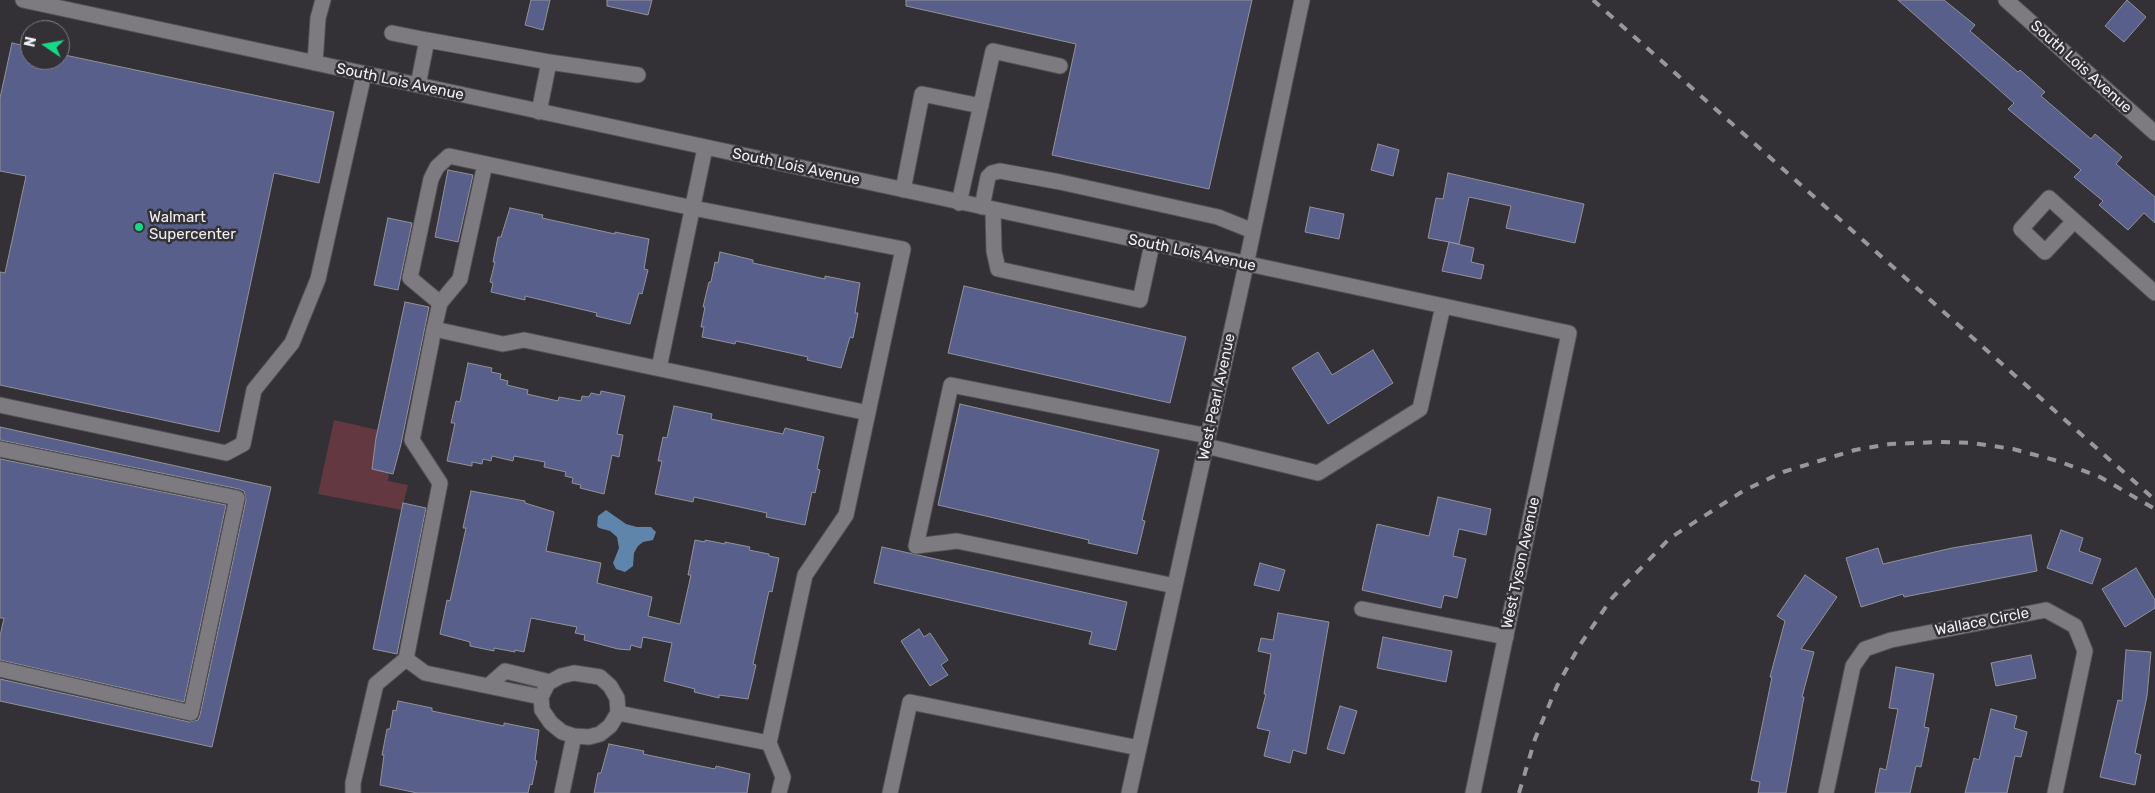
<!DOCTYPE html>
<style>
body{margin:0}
#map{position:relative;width:2155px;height:793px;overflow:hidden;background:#333135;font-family:Rubik,sans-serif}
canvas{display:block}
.north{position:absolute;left:20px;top:20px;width:50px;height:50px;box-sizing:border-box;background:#333135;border:1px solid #7f7d81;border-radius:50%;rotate:282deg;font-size:14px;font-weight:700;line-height:20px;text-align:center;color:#f0eff2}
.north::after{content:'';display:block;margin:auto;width:18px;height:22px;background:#14d989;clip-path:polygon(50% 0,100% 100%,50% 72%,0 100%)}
</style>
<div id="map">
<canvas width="2155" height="793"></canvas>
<div class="north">N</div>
</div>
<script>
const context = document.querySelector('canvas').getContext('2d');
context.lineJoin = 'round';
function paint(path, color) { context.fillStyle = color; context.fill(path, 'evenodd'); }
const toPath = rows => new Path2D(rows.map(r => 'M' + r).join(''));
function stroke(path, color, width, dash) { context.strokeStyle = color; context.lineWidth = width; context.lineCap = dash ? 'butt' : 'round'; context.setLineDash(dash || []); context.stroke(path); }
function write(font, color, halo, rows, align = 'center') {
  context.font = font + ' Rubik,sans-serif'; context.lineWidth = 5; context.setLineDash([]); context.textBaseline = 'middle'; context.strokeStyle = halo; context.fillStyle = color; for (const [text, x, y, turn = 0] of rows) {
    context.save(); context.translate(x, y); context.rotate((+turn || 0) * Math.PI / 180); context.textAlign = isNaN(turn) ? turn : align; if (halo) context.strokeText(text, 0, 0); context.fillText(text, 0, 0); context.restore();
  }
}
paint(toPath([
 [334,420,378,430,393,474,389,473,388,481,408,485,402,510,318,494]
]), '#633840');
paint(toPath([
 [606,510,626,524,637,527,651,527,656,532,653,540,643,542,638,546,634,553,633,566,625,572,616,569,613,563,619,548,617,537,610,531,599,528,597,526,598,516]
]), '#5f86aa');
const building = toPath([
 [531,0,550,0,543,30,525,25,531,0],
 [607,0,652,0,648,15,607,6,607,0],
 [906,0,1252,0,1209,189,1052,155,1076,44,906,6,906,0],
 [1898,0,1944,0,1975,25,1970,31,2018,72,2020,70,2045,92,2041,96,2091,139,2095,134,2122,157,2116,164,2155,197,2155,223,2144,213,2128,230,2099,205,2103,201,2074,177,2081,170,2008,109,2014,103,1898,0],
 [2127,0,2146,17,2124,42,2105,26,2127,0],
 [12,43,30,47,30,60,60,60,60,54,334,112,319,183,274,173,219,432,0,385,0,272,5,273,26,176,0,171,0,98,12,43],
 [1378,144,1399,150,1393,176,1371,170,1378,144],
 [448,170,473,175,458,242,435,237,448,170],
 [1448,173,1584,204,1575,243,1506,228,1511,206,1469,197,1459,244,1428,238,1436,198,1443,199,1448,173],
 [1310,207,1344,214,1339,239,1305,232,1310,207],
 [510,208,543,215,542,218,615,234,615,232,649,239,644,269,648,270,642,294,639,293,630,324,596,316,597,313,525,296,525,300,491,292,493,283,490,282,495,262,493,262,498,237,501,237,510,208],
 [388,218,412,223,398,290,374,285,388,218],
 [1449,242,1474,248,1471,262,1484,265,1481,279,1442,271,1449,242],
 [720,252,753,260,753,263,825,279,825,276,860,283,855,313,858,313,853,338,850,337,841,368,807,360,808,357,736,341,735,344,702,337,704,327,701,327,705,307,703,307,709,282,711,282,715,262,718,263,720,252],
 [964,286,1186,337,1170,403,948,353,964,286],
 [405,302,429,307,401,444,393,474,372,469,376,438,405,302],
 [1373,350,1393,383,1328,424,1292,368,1318,352,1332,375,1373,350],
 [468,363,492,368,491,372,501,374,500,379,508,381,507,385,528,390,527,394,558,401,559,397,581,401,582,396,589,397,591,393,600,395,601,391,625,396,617,434,623,435,619,457,612,455,604,494,580,488,581,485,572,483,573,478,565,476,566,472,544,467,545,462,514,456,513,461,492,456,491,461,483,459,482,464,472,462,472,466,447,461,455,423,451,423,456,401,460,402,468,363],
 [960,404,1159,450,1142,520,1145,521,1137,554,1088,543,1089,540,938,505,960,404],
 [674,406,712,414,711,419,783,434,785,428,824,437,817,469,820,470,815,493,812,492,805,525,766,517,767,513,694,497,693,502,655,494,662,461,658,461,663,437,667,438,674,406],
 [0,427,271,487,212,747,0,701,0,679,189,722,198,720,200,715,246,500,244,491,239,489,0,440,0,427],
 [0,459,226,505,184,702,0,660,0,636,4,618,0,618,0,459],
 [471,491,525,501,525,503,554,512,546,551,601,563,597,583,652,597,648,616,680,624,691,575,688,575,695,540,705,542,705,540,725,544,725,542,750,547,749,550,769,554,769,556,779,558,772,592,769,591,753,664,756,665,748,699,719,695,719,698,694,692,695,689,664,681,672,643,643,637,641,648,631,645,630,650,618,649,584,640,585,635,575,633,577,627,531,618,524,652,515,650,515,652,494,648,494,651,470,646,470,642,440,634,447,600,450,601,466,528,463,528,471,491],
 [1438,497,1491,509,1486,535,1459,529,1453,556,1466,559,1457,598,1444,595,1441,608,1362,590,1377,524,1429,536,1438,497],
 [403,503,426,508,397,654,373,649,403,503],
 [2061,530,2083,538,2079,551,2101,559,2092,584,2047,568,2061,530],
 [2031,535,2037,571,1904,597,1903,594,1861,607,1846,558,1878,548,1883,564,1952,548,2031,535],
 [882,547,1127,602,1116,650,1089,644,1092,632,874,583,882,547],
 [1260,563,1285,570,1279,591,1254,585,1260,563],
 [2136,568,2155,600,2155,608,2125,627,2102,589,2136,568],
 [1805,575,1837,597,1801,649,1814,652,1802,697,1804,697,1786,793,1758,793,1760,782,1751,780,1772,677,1770,677,1785,621,1777,616,1805,575],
 [1278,613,1329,622,1306,754,1293,750,1290,763,1264,756,1270,731,1257,728,1266,694,1264,694,1271,654,1258,651,1261,638,1273,640,1278,613],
 [919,629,924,637,930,633,948,660,941,665,948,675,930,686,901,641,919,629],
 [1383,637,1452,651,1446,682,1377,668,1383,637],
 [2126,650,2151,652,2147,696,2135,753,2141,755,2135,785,2100,777,2118,700,2122,701,2126,650],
 [2031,655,2036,678,1996,686,1991,663,2031,655],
 [1896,667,1934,674,1924,727,1929,728,1921,767,1916,766,1910,793,1875,793,1880,768,1886,770,1898,709,1889,708,1896,667],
 [398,701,432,708,432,711,504,726,504,723,539,730,535,760,537,761,532,785,530,784,528,793,417,793,380,785,384,755,382,755,387,729,390,729,393,710,396,711,398,701],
 [1340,706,1357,711,1344,754,1327,749,1340,706],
 [1991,709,2017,716,2014,728,2027,732,2021,757,2015,756,2007,793,1965,793,1974,758,1979,760,1991,709],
 [609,744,644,751,643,754,715,769,716,766,750,774,747,793,594,793,598,773,601,773,609,744]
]);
paint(building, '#595f8b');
stroke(building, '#919298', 1);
const minor = toPath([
 [23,0,1569,333,1473,793],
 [2006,0,2155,133],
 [392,33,427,40],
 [315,63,318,18,323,0],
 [418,85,427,40,549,62],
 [539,112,549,62,638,75],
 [485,164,460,279,440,303,434,329,503,344,524,340,868,413],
 [903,190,922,94,981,106],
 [959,203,993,51,1060,66],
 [982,207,988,177,992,173,1000,171,1060,182,1218,217,1253,231],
 [993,210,994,251,998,269,1140,300,1152,244],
 [2074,221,2045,252,2021,229,2049,198,2155,293],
 [440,303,410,278,431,179,437,167,449,156,693,208,903,249,846,515,805,575,769,743,783,777,779,793],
 [659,368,705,148],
 [0,405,226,453,243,444,254,390,292,343,318,279,364,74],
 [1206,446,1318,473,1420,409,1443,306],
 [0,449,237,498,191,713,0,669],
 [1175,586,957,541,916,546,951,385,1208,436],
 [1362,609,1506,637],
 [406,659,425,673,541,697],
 [574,673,600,677,610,686,617,698,618,713,610,726,600,734,589,737,574,736,562,732,551,723,542,710,541,697,548,683,561,676,574,673],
 [488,686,505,671,550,682],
 [618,713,769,743],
 [353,793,353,783,376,684,406,659,440,483,412,440,434,329],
 [562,793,574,736],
 [890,793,910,702,1139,748],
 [1129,793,1246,265,1302,0],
 [1826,793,1853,666,1865,649,1891,640,2046,610,2075,626,2085,651,2055,793]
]);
stroke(minor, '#525154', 17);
stroke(minor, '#7d7b80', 15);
stroke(toPath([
 [1593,0,2155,500],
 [1519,793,1535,739,1557,686,1580,645,1612,598,1670,538,1743,491,1783,472,1855,450,1890,444,1941,442,1972,443,2013,449,2058,461,2100,477,2155,509]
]), '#99979b', 4, [9, 9]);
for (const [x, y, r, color] of [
 [139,227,5,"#14d989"]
]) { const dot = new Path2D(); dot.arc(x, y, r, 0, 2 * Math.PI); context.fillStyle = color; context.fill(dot); stroke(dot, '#333135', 2); }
write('15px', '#f0eff2', '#333135', [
 ["South Lois Avenue",2081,67,42],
 ["South Lois Avenue",400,82,12],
 ["South Lois Avenue",796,167,12],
 ["South Lois Avenue",1192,253,12],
 ["West Pearl Avenue",1217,397,-78],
 ["West Tyson Avenue",1521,563,-78],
 ["Wallace Circle",1982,622,-11]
]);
write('15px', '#f0eff2', '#333135', [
 ["Walmart",149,218],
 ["Supercenter",149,235]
], 'left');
</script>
